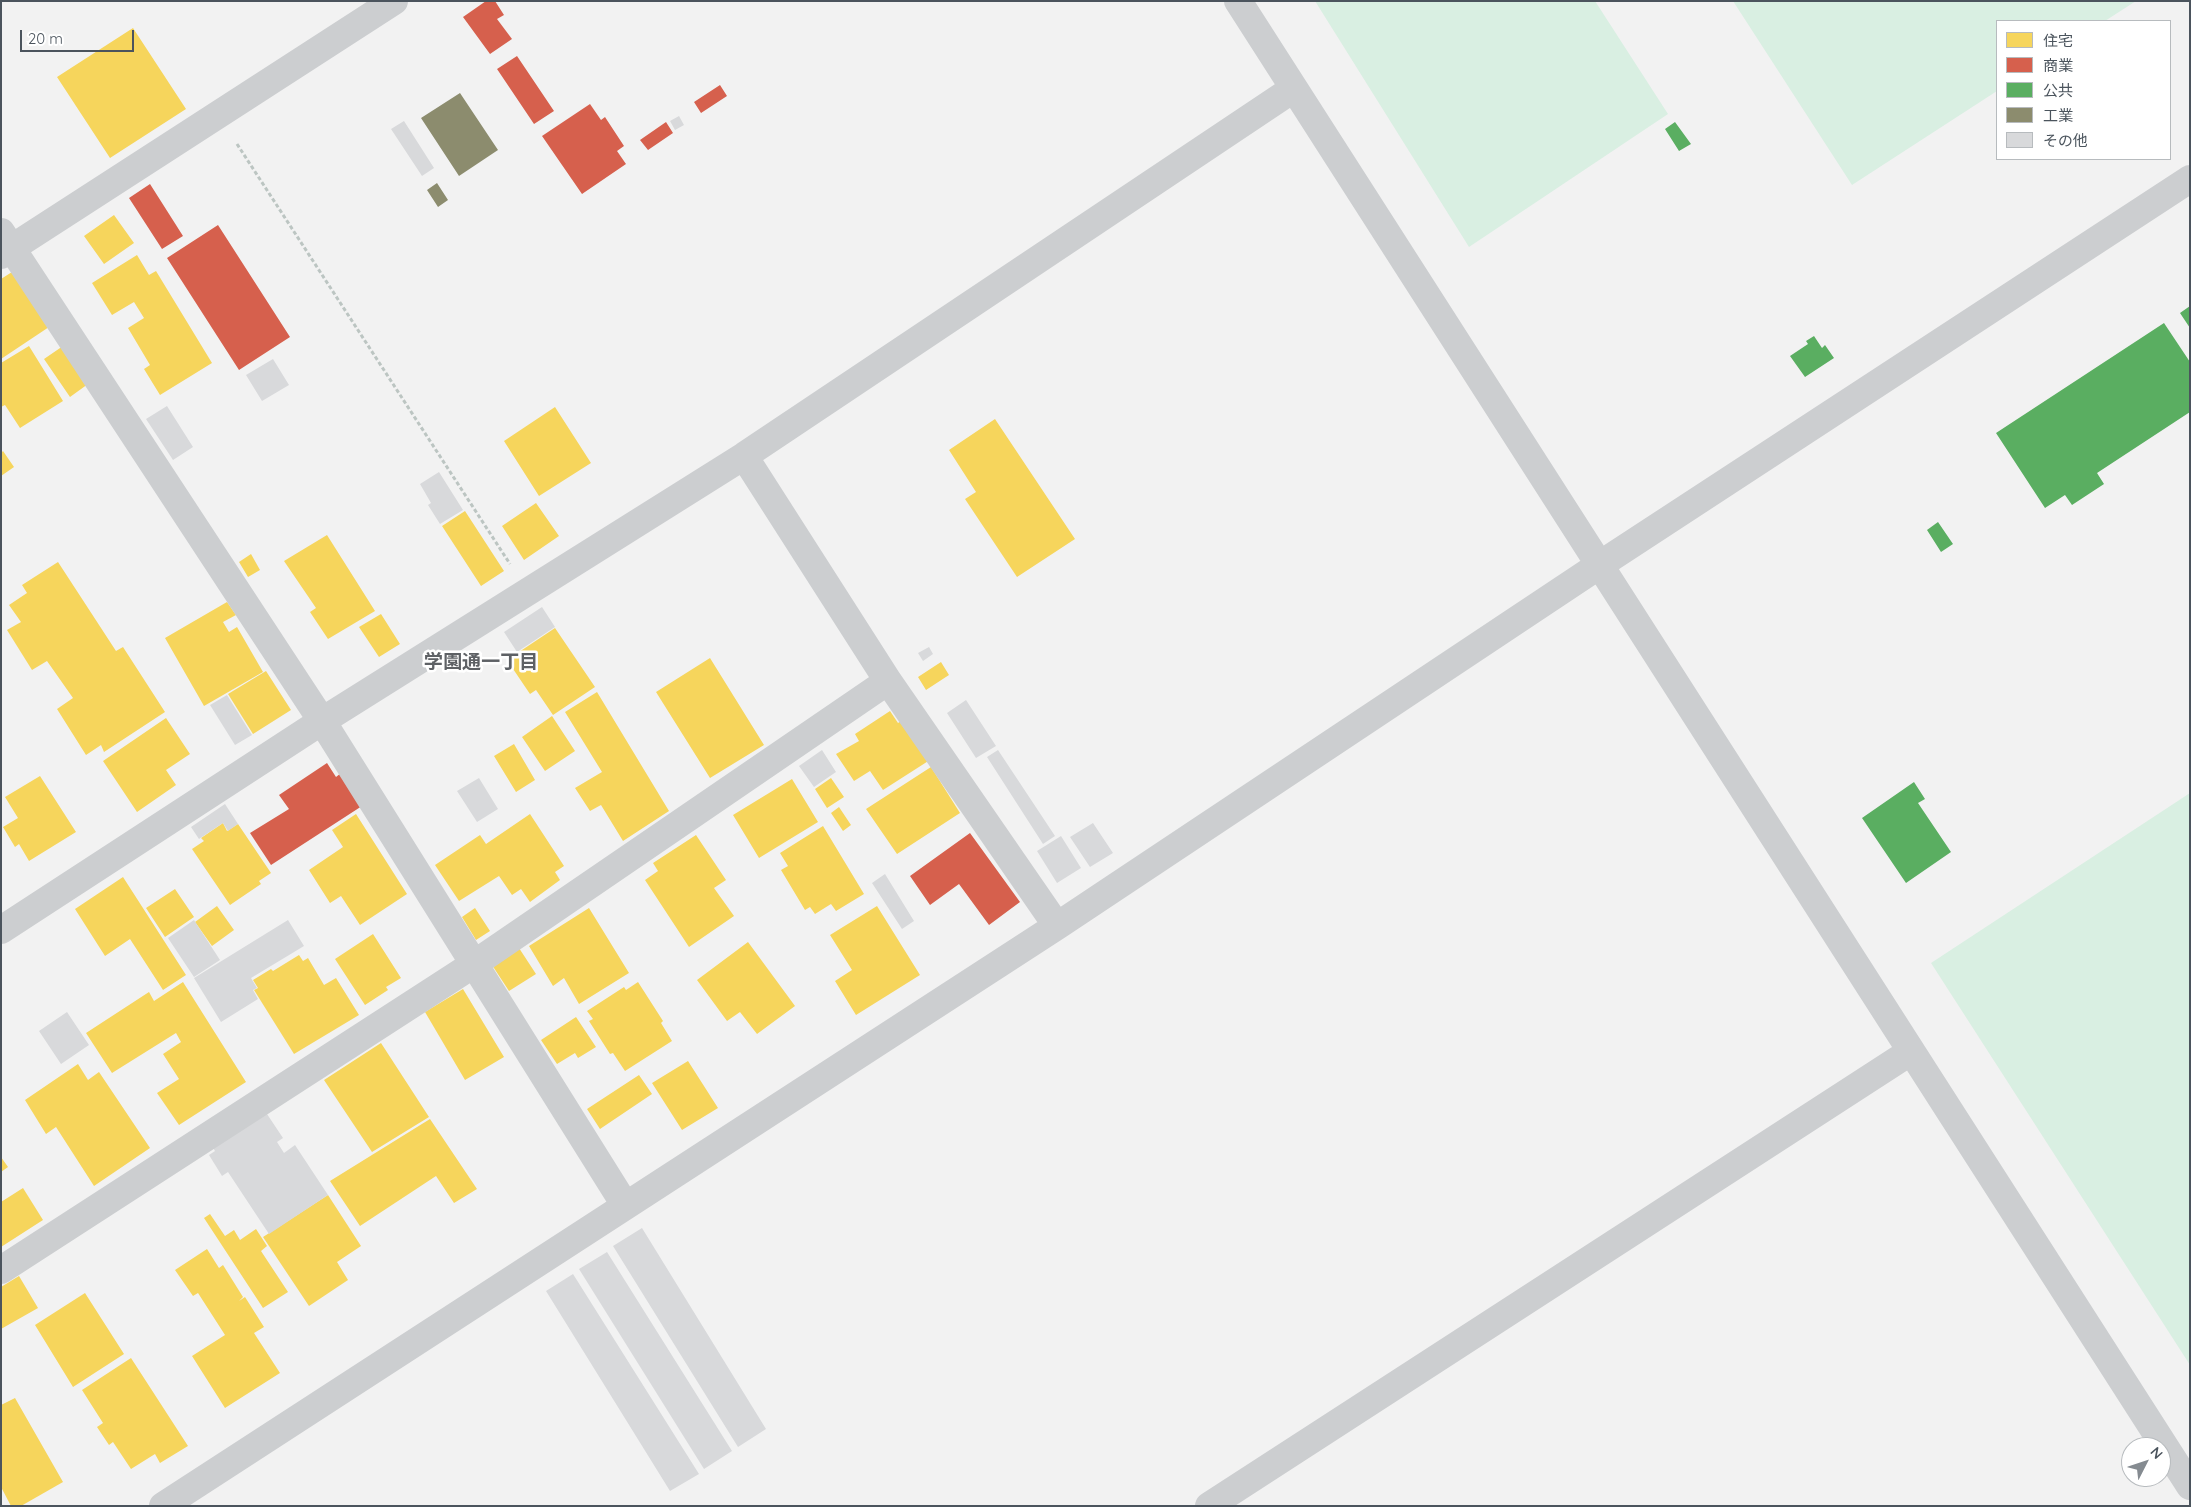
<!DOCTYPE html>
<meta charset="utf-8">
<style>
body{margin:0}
#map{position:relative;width:2191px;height:1507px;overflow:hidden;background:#f2f2f2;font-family:Quicksand,"Noto Sans JP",sans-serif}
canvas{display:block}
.frame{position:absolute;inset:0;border:2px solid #4b545d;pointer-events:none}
.legend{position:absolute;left:1996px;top:20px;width:175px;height:140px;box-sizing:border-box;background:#fff;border:1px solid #b7bbbe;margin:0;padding:6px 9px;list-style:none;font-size:15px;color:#4b545d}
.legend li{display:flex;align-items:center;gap:10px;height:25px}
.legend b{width:25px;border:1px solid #b7bbbe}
.north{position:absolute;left:2121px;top:1437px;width:50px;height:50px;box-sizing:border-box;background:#fff;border:1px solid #b7bbbe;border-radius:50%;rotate:49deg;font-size:14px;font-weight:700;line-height:20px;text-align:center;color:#4b545d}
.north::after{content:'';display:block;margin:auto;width:18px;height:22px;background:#858b91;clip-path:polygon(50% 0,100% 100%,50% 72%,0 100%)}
.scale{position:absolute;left:20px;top:30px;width:114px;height:22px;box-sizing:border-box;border:2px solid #4b545d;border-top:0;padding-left:6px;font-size:15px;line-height:18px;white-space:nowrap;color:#4b545d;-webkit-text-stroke:4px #fff;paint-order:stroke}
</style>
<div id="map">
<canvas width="2191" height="1507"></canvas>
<div class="frame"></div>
<ul class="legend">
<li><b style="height:14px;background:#f6d55c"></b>住宅</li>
<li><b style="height:14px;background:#d6604d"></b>商業</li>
<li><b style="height:14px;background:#5aae61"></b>公共</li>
<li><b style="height:14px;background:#8c8c6e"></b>工業</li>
<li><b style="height:14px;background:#d8d9db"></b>その他</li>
</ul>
<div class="north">N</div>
<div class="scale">20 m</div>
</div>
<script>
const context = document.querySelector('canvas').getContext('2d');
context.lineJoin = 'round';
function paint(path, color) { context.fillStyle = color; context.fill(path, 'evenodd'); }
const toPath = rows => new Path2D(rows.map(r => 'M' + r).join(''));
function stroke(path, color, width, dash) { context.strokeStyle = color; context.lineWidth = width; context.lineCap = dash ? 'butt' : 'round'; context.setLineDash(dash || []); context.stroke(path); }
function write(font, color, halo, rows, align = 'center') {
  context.font = font + ' Quicksand,"Noto Sans JP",sans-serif'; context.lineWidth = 5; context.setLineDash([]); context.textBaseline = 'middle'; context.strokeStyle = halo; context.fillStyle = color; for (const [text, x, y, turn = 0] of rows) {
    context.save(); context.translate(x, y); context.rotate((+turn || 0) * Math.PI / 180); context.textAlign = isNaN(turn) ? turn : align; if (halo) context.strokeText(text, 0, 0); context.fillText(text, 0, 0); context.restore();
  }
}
paint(toPath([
 [1315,1,1595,1,1668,114,1469,247],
 [1733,1,2136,1,2105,21,1997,21,1997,91,1852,185],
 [2190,793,2190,1365,1931,963]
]), '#d9efe2');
paint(toPath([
 [133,28,186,109,110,158,57,77],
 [114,215,134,243,104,264,84,236],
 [137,255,149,275,156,271,212,363,160,395,144,369,150,365,128,328,144,318,134,302,112,315,92,283],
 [12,272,49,327,1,359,1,279],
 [29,346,63,401,20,428,5,405,1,407,1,363],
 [63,346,88,384,70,397,44,359],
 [555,407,591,463,539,496,504,441],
 [995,419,1075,539,1017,577,965,499,976,492,949,450],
 [3,451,14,467,1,476,1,453],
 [536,503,559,536,524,560,502,526],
 [465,511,504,571,481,586,442,526],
 [327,535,375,611,328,639,310,612,316,608,284,561],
 [251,554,260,570,248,577,239,562],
 [58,562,116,651,123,647,165,712,104,752,101,745,86,755,57,709,73,698,47,661,32,670,7,630,21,622,9,605,27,593,22,585],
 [227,602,236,615,223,622,229,632,237,627,263,672,204,706,165,638],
 [381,614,400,644,379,657,359,627],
 [555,628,595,687,553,715,536,690,530,694,507,660],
 [710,658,764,745,710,778,656,692],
 [941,662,949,675,926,690,918,677],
 [266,671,291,710,253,734,228,694],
 [597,692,669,811,623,841,601,805,590,811,575,788,602,772,565,712],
 [890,711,898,723,907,717,933,758,883,790,870,771,854,781,836,754,859,741,855,734],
 [552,716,575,751,545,771,522,737],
 [166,718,190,754,166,770,176,785,137,812,103,761],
 [514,744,535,780,516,792,494,756],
 [931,767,960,813,897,854,866,809],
 [40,776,76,832,29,861,19,844,15,847,3,827,18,818,5,797],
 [831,778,844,797,827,808,815,789],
 [792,779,818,822,759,858,733,815],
 [839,807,851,825,843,831,831,813],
 [356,814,407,894,360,925,341,896,330,903,309,870,343,847,332,830],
 [530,814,564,866,555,872,560,880,530,902,521,889,512,895,499,876,459,901,435,865,480,835,486,844],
 [223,823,227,831,238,824,271,873,259,881,261,884,230,905,192,849,204,841,201,838],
 [823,826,864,894,836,911,831,904,815,914,810,907,805,910,781,870,788,866,780,853],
 [696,835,726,880,714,888,734,916,689,947,645,880,658,871,653,863],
 [123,877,186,975,163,990,130,939,105,956,75,909],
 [175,889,194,917,165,937,146,908],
 [217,906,234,930,212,946,195,922],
 [877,906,920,975,856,1015,835,981,852,970,830,935],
 [475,908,490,931,476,940,462,917],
 [589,908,629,973,579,1004,564,978,553,986,529,946],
 [373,934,401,978,386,987,388,990,365,1005,335,959],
 [748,942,795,1006,757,1034,740,1012,727,1021,697,980],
 [519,948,536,974,509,991,492,965],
 [299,955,303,961,308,958,324,985,336,978,359,1015,294,1054,254,990,258,988,253,980,271,969,273,971],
 [183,982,246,1082,179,1125,157,1093,179,1079,163,1054,181,1042,176,1033,112,1073,86,1033,149,992,154,1001],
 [638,982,663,1021,661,1023,672,1041,625,1071,613,1053,610,1054,589,1021,593,1019,587,1011,624,987,626,990],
 [463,989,504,1057,465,1080,425,1012],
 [576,1017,596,1047,578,1058,575,1053,557,1064,541,1040],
 [381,1043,429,1117,372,1152,324,1080],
 [688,1061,718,1108,682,1130,652,1083],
 [78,1064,88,1080,99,1072,150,1148,94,1186,56,1127,46,1134,25,1100],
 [639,1075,652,1094,600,1129,587,1109],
 [430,1119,477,1189,454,1203,436,1176,360,1226,330,1181],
 [1,1157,8,1167,1,1172],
 [23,1188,43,1220,1,1247,1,1202],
 [328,1195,361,1246,337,1262,348,1280,309,1306,263,1237],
 [210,1214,225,1236,234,1230,240,1240,256,1229,267,1246,261,1251,288,1292,263,1308,204,1218],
 [207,1249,219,1268,223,1265,243,1297,239,1301,245,1297,264,1327,254,1333,280,1373,225,1408,192,1356,225,1335,198,1293,193,1296,175,1270],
 [19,1276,38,1308,1,1329,1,1287],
 [85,1293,124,1354,73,1387,35,1325],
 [131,1358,188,1446,160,1463,155,1454,131,1469,113,1442,109,1445,97,1427,103,1423,82,1390],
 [15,1398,63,1482,21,1506,11,1506,1,1487,1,1405]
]), '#f6d55c');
paint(toPath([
 [486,1,495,1,504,15,497,19,512,39,490,54,463,17],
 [517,56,554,111,534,124,497,69],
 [720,85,727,96,701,113,694,102],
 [590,104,601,120,605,117,624,146,617,151,626,164,582,194,542,136],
 [666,122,673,133,648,150,640,140],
 [150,184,183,236,162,249,129,198],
 [218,225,290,337,239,370,167,258],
 [327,763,336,777,341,773,362,806,271,865,250,833,289,809,279,795],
 [970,833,1020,902,989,925,959,884,930,905,910,876]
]), '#d6604d');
paint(toPath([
 [1675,122,1691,144,1679,151,1665,129],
 [2190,306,2190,328,2180,313],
 [2164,323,2190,362,2190,412,2097,473,2104,484,2072,505,2065,495,2045,508,1996,433],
 [1814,336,1822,348,1825,345,1834,358,1805,377,1790,356,1808,344,1806,341],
 [1938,522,1953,544,1941,552,1927,530],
 [1914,782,1925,799,1918,803,1951,852,1906,883,1862,818]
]), '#5aae61');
paint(toPath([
 [460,93,498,150,459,176,421,118],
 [437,183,448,200,438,207,427,190]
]), '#8c8c6e');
paint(toPath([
 [679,116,684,125,675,130,670,121],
 [404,121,434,168,422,176,391,129],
 [273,359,289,385,262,401,246,375],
 [167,406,193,447,173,460,146,419],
 [439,472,463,510,440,524,428,505,431,503,420,484],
 [542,607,555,627,517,652,504,632],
 [929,647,933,654,923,661,918,653],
 [227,695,252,735,235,745,210,705],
 [966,700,996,746,976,758,947,713],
 [822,750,836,772,814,787,799,766],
 [998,750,1055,836,1043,844,987,757],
 [479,778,498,809,477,822,457,791],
 [225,804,238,824,228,831,223,823,199,839,191,827],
 [1093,823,1113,853,1090,867,1070,837],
 [1061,836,1081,868,1057,883,1037,851],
 [885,874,914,921,902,929,872,883],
 [194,920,220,960,194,977,168,938],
 [288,920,304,946,251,978,257,988,253,990,258,999,221,1022,194,978],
 [67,1012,89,1045,61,1064,39,1031],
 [265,1111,283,1138,277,1142,284,1153,295,1145,328,1195,269,1234,228,1172,222,1176,209,1155,215,1151,210,1143],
 [642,1228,766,1429,738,1447,613,1246],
 [607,1252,732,1451,704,1469,579,1269],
 [573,1274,699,1474,670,1491,546,1291]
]), '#d8d9db');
stroke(toPath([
 [237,144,510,564]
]), '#bcc5c2', 3, [4, 2.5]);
stroke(toPath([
 [1238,1,2190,1486],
 [1,232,322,721,625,1205],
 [1,255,394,1],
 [744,456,888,681,1057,926],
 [1,930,322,721,744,456,1293,89],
 [1,1270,474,964,888,681],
 [163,1506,1057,926,1598,566,2190,179],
 [1209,1506,1910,1052]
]), '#ccced0', 28);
write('bold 19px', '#5e6165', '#fff', [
 ["学園通一丁目",481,662]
]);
</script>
